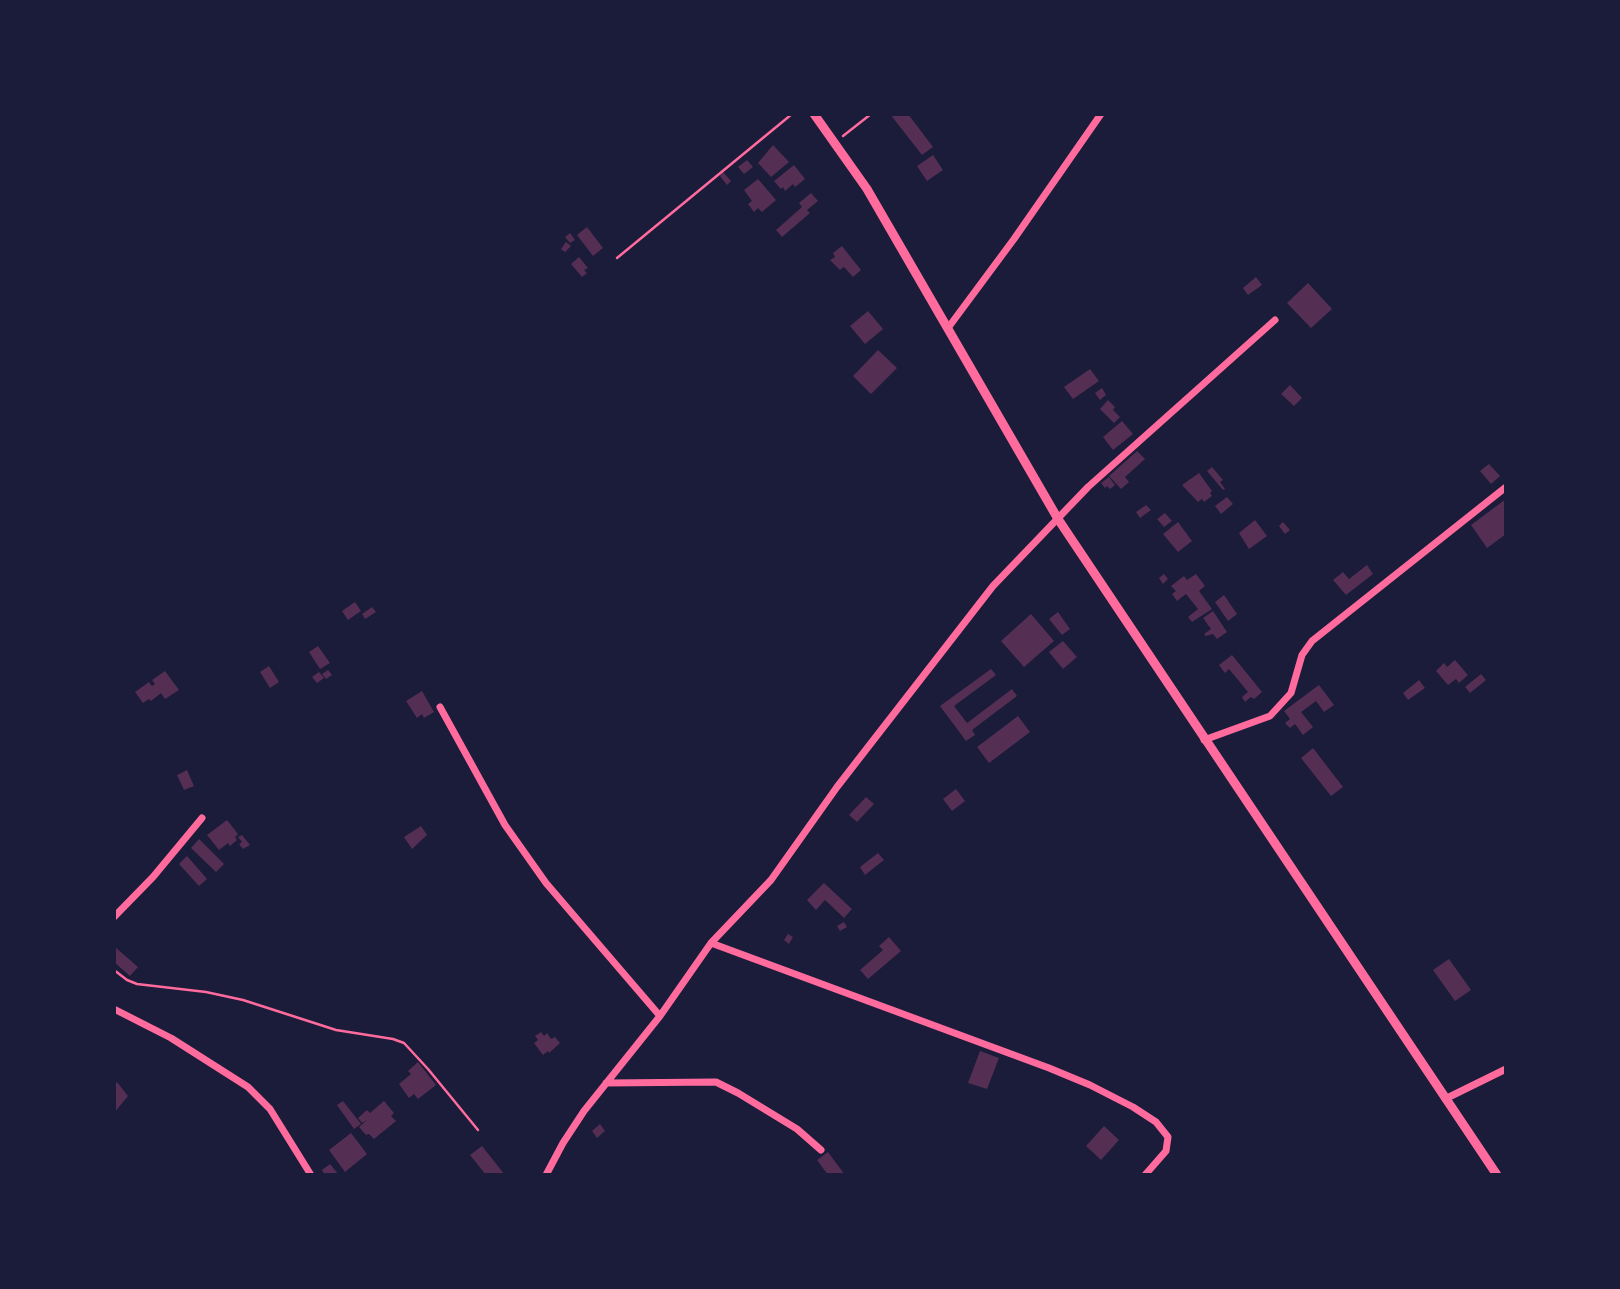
<!DOCTYPE html>
<style>
body{margin:0}
#map{position:relative;width:1620px;height:1289px;overflow:hidden;background:#1b1b3a;font-family:Overpass,sans-serif}
canvas{display:block}
.frame{position:absolute;inset:0;border:116px solid #1b1b3a;pointer-events:none}
</style>
<div id="map">
<canvas width="1620" height="1289"></canvas>
<div class="frame"></div>
</div>
<script>
const context = document.querySelector('canvas').getContext('2d');
context.lineJoin = 'round';
function paint(path, color) { context.fillStyle = color; context.fill(path, 'evenodd'); }
const toPath = rows => new Path2D(rows.map(r => 'M' + r).join(''));
function stroke(path, color, width, dash) { context.strokeStyle = color; context.lineWidth = width; context.lineCap = dash ? 'butt' : 'round'; context.setLineDash(dash || []); context.stroke(path); }
paint(toPath([
 [890,114,908,114,933,147,922,155],
 [773,145,789,162,771,177,758,163],
 [933,155,943,170,927,181,917,166],
 [747,160,753,167,744,174,738,167],
 [794,165,805,179,795,187,793,184,785,191,783,187,781,189,774,181],
 [723,172,731,181,727,185,720,176],
 [758,179,776,200,762,212,758,208,754,212,748,204,752,201,744,190],
 [811,193,818,201,807,210,810,213,782,237,776,230,802,207,799,203],
 [587,227,603,248,593,256,577,235],
 [570,233,575,240,570,243,565,237],
 [566,242,571,246,565,252,561,249],
 [842,246,861,270,853,277,844,267,840,270,830,260,835,257,833,253],
 [579,257,588,268,584,270,587,273,582,277,571,264],
 [1256,277,1262,285,1248,295,1243,288],
 [1308,283,1332,309,1311,328,1287,303],
 [868,311,883,329,865,344,850,326],
 [878,350,897,368,871,394,853,376],
 [1090,369,1099,381,1073,399,1064,387],
 [1290,385,1302,398,1294,406,1281,394],
 [1102,388,1106,395,1100,400,1095,393],
 [1108,400,1115,407,1113,410,1120,417,1114,423,1100,409],
 [1122,421,1133,434,1113,450,1103,437],
 [1137,451,1145,459,1125,477,1129,482,1121,489,1109,476],
 [1489,464,1500,476,1491,484,1480,471],
 [1212,467,1223,480,1220,482,1225,489,1223,490,1207,471],
 [1199,473,1212,491,1210,493,1212,496,1204,502,1202,499,1198,502,1182,485],
 [1109,477,1115,485,1110,489,1107,486,1105,488,1101,483],
 [1227,497,1233,504,1221,514,1215,506],
 [1506,499,1506,534,1487,548,1471,525],
 [1146,505,1151,510,1140,518,1136,512],
 [1165,513,1172,521,1164,527,1157,519],
 [1255,520,1267,536,1249,549,1239,533],
 [1178,522,1192,541,1178,552,1163,534],
 [1283,522,1290,530,1285,534,1279,526],
 [1367,565,1373,574,1346,595,1333,580,1343,572,1349,579],
 [1164,574,1168,579,1163,584,1159,578],
 [1196,574,1205,586,1199,591,1212,609,1192,622,1188,617,1198,609,1186,594,1177,601,1172,594,1176,591,1171,586,1184,576,1187,580],
 [1224,595,1237,614,1228,621,1215,602],
 [355,602,361,611,348,620,342,611],
 [372,607,376,612,365,619,362,614],
 [1213,611,1227,632,1217,639,1213,634,1206,636,1204,634,1211,629,1203,618],
 [1058,612,1070,629,1062,635,1049,619],
 [1031,614,1054,641,1024,667,1001,641],
 [1063,641,1077,657,1063,669,1049,652],
 [318,646,330,663,320,669,309,652],
 [1232,655,1262,692,1254,699,1251,697,1245,702,1242,697,1248,692,1229,669,1225,673,1219,665],
 [1455,660,1468,675,1459,683,1456,679,1448,685,1436,671,1444,663,1447,667],
 [269,666,279,682,270,688,260,672],
 [991,669,996,675,954,706,967,723,1012,689,1017,696,972,730,975,735,966,741,940,706],
 [328,670,332,675,326,679,322,674],
 [165,671,179,690,165,699,161,693,151,701,149,699,143,703,135,692,149,682,152,686,155,684,152,680],
 [319,672,324,678,317,683,312,677],
 [1481,674,1486,680,1470,693,1465,687],
 [1419,680,1425,688,1408,700,1403,693],
 [1319,685,1334,705,1324,712,1316,701,1301,712,1313,727,1303,735,1295,724,1290,728,1285,723,1290,719,1284,711],
 [422,691,434,712,424,718,422,714,417,718,406,701],
 [1018,716,1030,732,989,763,977,747],
 [1313,748,1343,787,1331,796,1301,758],
 [187,770,194,786,184,790,177,775],
 [956,789,965,801,952,811,943,799],
 [866,797,874,804,857,822,849,815],
 [227,820,238,834,235,837,237,840,230,846,228,843,219,850,207,835],
 [421,826,427,835,412,849,404,837],
 [242,835,250,845,243,849,239,844,242,842,238,837],
 [199,839,224,864,216,872,191,848],
 [878,853,884,860,865,875,860,867],
 [187,856,207,879,199,886,179,864],
 [824,883,852,909,844,918,825,900,816,910,807,900],
 [844,922,847,927,840,931,837,926],
 [788,934,793,937,789,944,784,940],
 [889,937,901,951,868,979,860,970,883,950,879,946],
 [115,947,138,967,130,976,114,962],
 [1449,959,1471,990,1455,1001,1433,970],
 [541,1032,544,1036,547,1033,551,1039,555,1037,560,1043,549,1053,548,1051,543,1055,534,1043,538,1040,535,1036],
 [980,1051,999,1058,987,1089,968,1083],
 [418,1062,436,1085,418,1099,414,1094,409,1098,399,1084,411,1074,408,1071],
 [117,1082,128,1096,114,1113,114,1085],
 [343,1101,361,1124,354,1129,337,1105],
 [384,1101,394,1113,391,1116,396,1121,374,1139,369,1134,366,1135,359,1127,367,1120,362,1123,358,1118,367,1110,370,1113],
 [600,1124,605,1131,597,1138,592,1131],
 [1104,1126,1119,1140,1101,1160,1086,1146],
 [351,1133,367,1154,345,1172,329,1150],
 [482,1146,505,1175,486,1175,470,1155],
 [828,1152,845,1175,828,1175,817,1160],
 [330,1164,339,1175,325,1175,322,1170]
]), '#542f53');
stroke(toPath([
 [843,136,871,114],
 [617,258,792,114],
 [114,970,127,980,137,984,206,992,243,1000,336,1030,393,1039,404,1043,428,1069,478,1130]
]), '#ff6b9d', 2.5);
stroke(toPath([
 [948,328,1014,239,1101,114],
 [440,707,505,825,546,883,660,1016],
 [1204,740,1270,716,1291,693,1302,655,1312,641,1506,487],
 [114,917,153,877,202,818],
 [711,943,1049,1068,1090,1085,1133,1107,1156,1122,1168,1137,1166,1151,1145,1175],
 [114,1009,171,1038,248,1087,270,1109,311,1175],
 [606,1083,716,1082,738,1093,797,1129,821,1150],
 [1445,1099,1506,1069],
 [546,1175,563,1143,584,1111,660,1016,711,943,771,880,837,787,993,586,1088,487,1275,320]
]), '#ff6b9d', 7);
stroke(toPath([
 [814,114,867,189,1058,519,1497,1175]
]), '#ff6b9d', 9);
</script>
